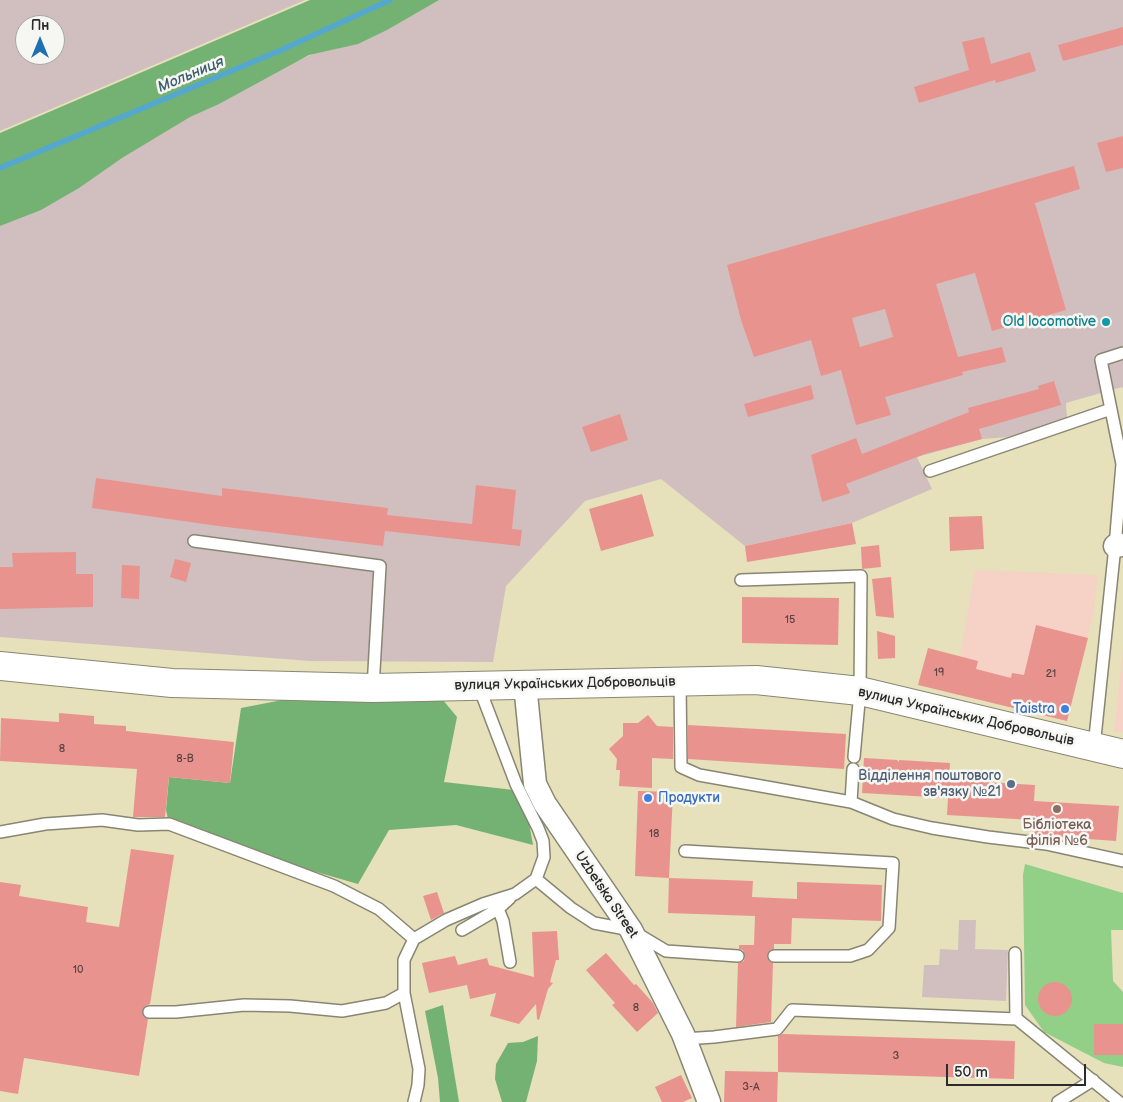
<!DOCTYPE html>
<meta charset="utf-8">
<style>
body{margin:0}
#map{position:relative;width:1123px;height:1102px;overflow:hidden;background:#e6e0bb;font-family:"Balsamiq Sans",sans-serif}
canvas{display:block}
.north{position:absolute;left:15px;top:15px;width:50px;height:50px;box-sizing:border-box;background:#f6f6f2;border:1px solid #a5a5a2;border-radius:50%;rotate:0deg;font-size:14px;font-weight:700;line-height:20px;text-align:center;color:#2b2b2b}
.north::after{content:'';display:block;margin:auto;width:18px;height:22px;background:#1f6fb2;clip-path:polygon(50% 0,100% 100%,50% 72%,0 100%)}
.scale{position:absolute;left:946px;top:1064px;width:140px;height:22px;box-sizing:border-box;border:2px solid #2b2b2b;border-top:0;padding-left:6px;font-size:15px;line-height:18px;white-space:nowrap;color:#2b2b2b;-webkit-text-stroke:4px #f6f6f2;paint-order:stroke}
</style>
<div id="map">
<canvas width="1123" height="1102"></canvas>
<div class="north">Пн</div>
<div class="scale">50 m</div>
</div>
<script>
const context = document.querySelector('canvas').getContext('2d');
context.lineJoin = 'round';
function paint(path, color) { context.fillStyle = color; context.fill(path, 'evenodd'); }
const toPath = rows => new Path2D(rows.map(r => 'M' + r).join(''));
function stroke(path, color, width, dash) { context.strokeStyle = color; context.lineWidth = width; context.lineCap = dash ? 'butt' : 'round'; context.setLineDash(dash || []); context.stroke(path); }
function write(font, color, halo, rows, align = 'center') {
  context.font = font + ' "Balsamiq Sans",sans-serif'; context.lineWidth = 5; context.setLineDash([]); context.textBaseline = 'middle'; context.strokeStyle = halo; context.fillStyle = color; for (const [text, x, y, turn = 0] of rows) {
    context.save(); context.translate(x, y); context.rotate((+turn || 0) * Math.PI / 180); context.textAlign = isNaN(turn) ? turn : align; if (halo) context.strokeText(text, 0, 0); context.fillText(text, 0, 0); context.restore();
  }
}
paint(toPath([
 [975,570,1098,575,1093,614,1067,721,951,693,960,656],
 [1123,651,1123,732,1114,732]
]), '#f6d1c5');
paint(toPath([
 [0,0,305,0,0,131],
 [25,25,55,25,55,55,25,55],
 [427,0,1123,0,1123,389,1122,387,1066,403,1067,418,1009,437,982,439,917,457,932,489,852,523,745,546,661,479,585,501,506,586,493,662,310,661,0,637,0,201],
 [959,920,976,920,975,949,1008,950,1006,1001,922,997,924,965,939,965,940,949,958,950]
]), '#d1bfbf');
paint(toPath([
 [1025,864,1123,893,1123,930,1111,930,1113,981,1123,992,1123,1067,1104,1063,1044,1032,1025,1005,1023,875]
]), '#91d086');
paint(toPath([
 [310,0,439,0,387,30,358,44,309,55,219,104,190,117,122,158,79,188,41,210,0,226,0,133],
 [438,694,457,717,444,782,514,790,528,817,533,845,456,825,389,830,358,884,230,847,169,824,166,810,169,777,230,783,241,708,298,697],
 [443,1005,454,1072,459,1102,440,1102,438,1078,425,1011],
 [538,1036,537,1061,526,1102,502,1102,495,1079,496,1064,508,1043,523,1042]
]), '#74b273');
stroke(toPath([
 [0,168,279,51,390,0]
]), '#54a7cf', 5.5);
paint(toPath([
 [1123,27,1123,45,1063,61,1058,45],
 [984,37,991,64,1030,52,1036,71,996,83,995,80,919,103,914,87,969,70,962,42],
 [1123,136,1123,168,1106,172,1097,143],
 [1074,166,1080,189,1035,203,1066,310,992,331,975,273,936,284,958,357,1002,347,1006,362,962,372,963,375,885,397,891,415,856,425,841,370,821,376,811,340,754,357,741,320,727,265],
 [885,309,893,337,860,347,852,318],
 [1054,381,1061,405,979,429,982,439,925,454,846,484,850,493,822,502,811,455,856,438,862,454,969,412,968,408,1039,389,1038,386],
 [811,385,814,399,748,417,744,404],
 [620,414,628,440,591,452,582,427],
 [96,478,222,496,222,488,388,508,387,515,472,524,476,485,516,490,512,529,522,530,520,546,385,531,383,546,218,526,92,508],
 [642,494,654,536,601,551,589,509],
 [982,516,984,549,950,551,949,517],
 [852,523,856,544,747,562,745,546],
 [879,545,881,567,862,569,861,547],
 [76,552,76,574,93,574,93,607,0,609,0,567,13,567,12,553],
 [175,559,191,563,186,582,170,577],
 [122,565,140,566,139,599,121,598],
 [891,577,894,618,876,616,872,579],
 [742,597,839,598,838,645,742,643],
 [1036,625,1088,638,1067,721,918,685,928,648,978,661,976,669,1011,678,1012,673,1024,675],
 [877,631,895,636,895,658,878,659],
 [59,713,94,716,94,724,126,726,126,731,234,742,230,783,169,777,165,817,133,817,137,769,0,761,1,718,59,722],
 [648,715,657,726,673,727,673,759,652,758,652,788,619,786,620,770,616,770,617,759,609,749,623,736,623,723,638,723],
 [688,725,846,734,844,769,688,759],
 [864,758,897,760,899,762,899,760,950,763,949,780,1035,785,1034,801,1119,806,1116,841,1032,835,1033,820,947,815,948,798,862,793],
 [638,791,673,792,669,878,635,876],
 [131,849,174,855,150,1004,145,1006,142,1012,143,1016,148,1019,139,1076,24,1058,18,1094,0,1091,0,882,21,885,19,896,88,907,86,922,119,927],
 [669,878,753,881,752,897,797,899,797,882,882,885,881,921,792,918,791,944,774,944,774,949,770,950,767,956,768,960,773,963,771,1022,736,1027,738,963,744,961,745,956,743,950,739,949,739,945,754,945,755,916,668,913],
 [437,892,444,913,431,920,423,896],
 [557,931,559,960,556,960,550,982,553,983,548,989,539,1020,537,1019,536,1004,519,1024,490,1016,496,993,470,999,467,985,429,993,422,963,455,956,458,965,487,958,489,965,534,977,532,932],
 [606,953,634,985,636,984,653,1003,658,1013,637,1032,612,1005,615,1003,586,970],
 '1038 999a17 17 0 1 1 34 0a17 17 0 1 1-34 0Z',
 [1094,1024,1123,1024,1123,1055,1094,1055],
 [782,1034,1015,1041,1014,1079,778,1072,778,1036],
 [725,1071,778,1072,777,1102,724,1102],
 [681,1075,692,1098,683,1102,662,1102,655,1087]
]), '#e9938f');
const lane = toPath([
 [930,471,1111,409],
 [194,541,380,566,373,688],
 [741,580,861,576,860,691,854,757],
 [680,682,681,767,699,775,851,802,893,819,932,828,988,837,1046,844,1123,861],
 [1094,747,1115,546,1122,464,1101,360,1123,353],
 [851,802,853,769],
 [0,832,45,824,102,820,138,825,169,824,334,886,379,909,414,939],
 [685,851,893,863,889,928,868,950,850,956,774,956],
 [536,879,571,908,594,923,631,930,666,951,738,956],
 [498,909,503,921,510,962],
 [462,930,498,909,510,898],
 [1015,953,1016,1019],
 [149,1012,176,1012,244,1005,290,1006,342,1011,386,1003,404,993],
 [684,1039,714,1037,777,1029,792,1010,1017,1019,1119,1102],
 [414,1102,418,1085,419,1069,404,993,404,960,414,939,446,920,483,904,515,894,536,879,544,857,543,841,538,828,516,784,479,687],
 [1058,1102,1093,1080]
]);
const street = toPath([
 [1115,546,1123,545],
 [525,684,535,784,545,804,631,930,683,1034,709,1102]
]);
const secondary = toPath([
 [0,666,172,683,373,688,756,680,860,691,1123,754]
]);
stroke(lane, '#888673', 14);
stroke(street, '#888673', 25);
stroke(secondary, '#888673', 30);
stroke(lane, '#fff', 11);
stroke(street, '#fff', 22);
stroke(secondary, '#fff', 28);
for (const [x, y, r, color] of [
 [1106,322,5,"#0f9aa8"],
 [1065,709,5,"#3f7fe0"],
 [1011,784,5,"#5c6f8a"],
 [648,798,5,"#3f7fe0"],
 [1057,809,5,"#8d6e63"]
]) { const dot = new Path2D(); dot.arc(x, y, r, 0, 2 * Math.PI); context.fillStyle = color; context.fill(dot); stroke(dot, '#f6f6f2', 2); }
write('11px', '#5a4544', null, [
 ["15",790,620],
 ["19",939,673],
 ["21",1051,674],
 ["8",62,749],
 ["8-В",185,759],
 ["18",654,834],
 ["10",78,970],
 ["8",636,1008],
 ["3",896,1056],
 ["3-А",751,1087]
]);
write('14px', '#0d838f', '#f6f6f2', [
 ["Old locomotive",1096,322]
], 'right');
write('14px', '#2b2b2b', '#f6f6f2', [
 ["вулиця Українських Добровольців",565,684,-1],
 ["вулиця Українських Добровольців",966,717,13],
 ["Uzbetska Street",606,895,56]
]);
write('14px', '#366cbe', '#f6f6f2', [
 ["Taistra",1055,709],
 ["Продукти",658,798,"left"]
], 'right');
write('14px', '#4e5e75', '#f6f6f2', [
 ["Відділення поштового",1001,776],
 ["зв'язку №21",1001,792]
], 'right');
write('14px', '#785e54', '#f6f6f2', [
 ["Бібліотека",1057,825],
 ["філія №6",1057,841]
]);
write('italic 15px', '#3b5d6d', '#f6f6f2', [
 ["Мольниця",191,75,-23]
]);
</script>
